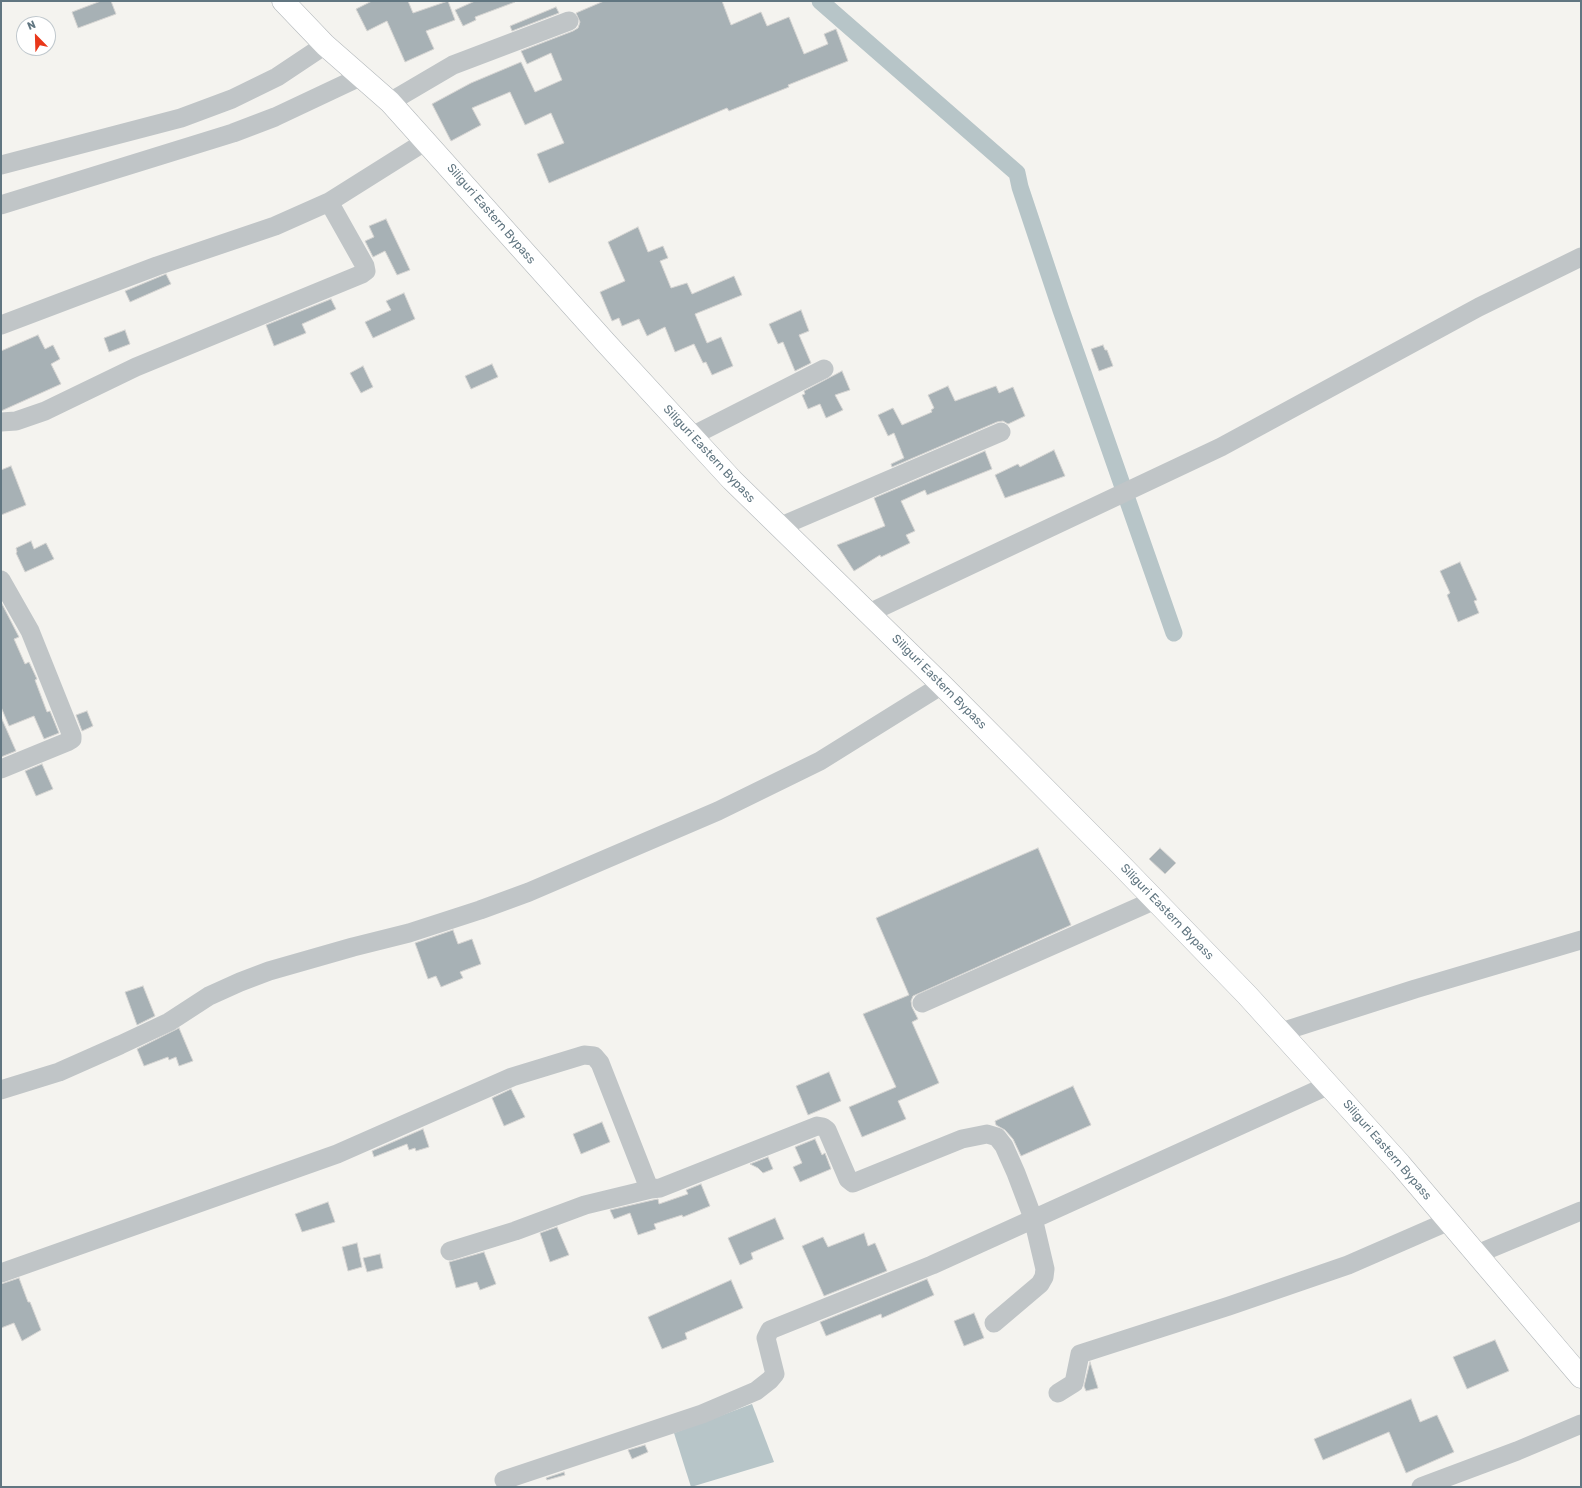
<!DOCTYPE html>
<style>
body{margin:0}
#map{position:relative;width:1582px;height:1488px;overflow:hidden;background:#f4f3ef;font-family:Rubik,sans-serif}
canvas{display:block}
.frame{position:absolute;inset:0;border:2px solid #617681;pointer-events:none}
.north{position:absolute;left:16px;top:16px;width:40px;height:40px;box-sizing:border-box;background:#fff;border:1px solid #c0c8cd;border-radius:50%;rotate:337deg;font-size:11px;font-weight:700;line-height:16px;text-align:center;color:#617681}
.north::after{content:'';display:block;margin:auto;width:14px;height:18px;background:#e9371a;clip-path:polygon(50% 0,100% 100%,50% 72%,0 100%)}
</style>
<div id="map">
<canvas width="1582" height="1488"></canvas>
<div class="frame"></div>
<div class="north">N</div>
</div>
<script>
const context = document.querySelector('canvas').getContext('2d');
context.lineJoin = 'round';
function paint(path, color) { context.fillStyle = color; context.fill(path, 'evenodd'); }
const toPath = rows => new Path2D(rows.map(r => 'M' + r).join(''));
function stroke(path, color, width, dash) { context.strokeStyle = color; context.lineWidth = width; context.lineCap = dash ? 'butt' : 'round'; context.setLineDash(dash || []); context.stroke(path); }
function write(font, color, halo, rows, align = 'center') {
  context.font = font + ' Rubik,sans-serif'; context.lineWidth = 4; context.setLineDash([]); context.textBaseline = 'middle'; context.strokeStyle = halo; context.fillStyle = color; for (const [text, x, y, turn = 0] of rows) {
    context.save(); context.translate(x, y); context.rotate((+turn || 0) * Math.PI / 180); context.textAlign = isNaN(turn) ? turn : align; if (halo) context.strokeText(text, 0, 0); context.fillText(text, 0, 0); context.restore();
  }
}
paint(toPath([
 [752,1404,774,1462,691,1487,674,1433]
]), '#b7c5c8');
stroke(toPath([
 [820,1,1017,173,1020,187,1061,310,1174,633]
]), '#b7c5c8', 17);
const building = toPath([
 [101,1,111,1,116,14,78,28,72,12,101,1],
 [372,1,408,1,413,13,448,1,455,20,426,31,434,49,405,62,387,21,367,31,356,9,372,1],
 [475,1,515,1,515,2,475,17,476,20,463,26,455,10,475,1],
 [604,1,722,1,731,25,761,12,767,26,789,17,804,54,828,44,824,34,836,29,848,61,788,85,789,87,729,111,727,108,549,183,537,154,564,143,551,113,525,125,510,92,472,108,481,125,451,141,432,104,471,83,521,62,535,92,562,80,551,53,527,64,521,51,573,31,578,28,580,22,576,13,604,1],
 [556,7,559,13,512,31,510,26,556,7],
 [386,219,410,270,397,275,385,251,373,257,365,241,374,237,369,226,386,219],
 [638,227,648,252,663,246,668,258,660,261,671,288,687,283,692,294,734,276,742,295,695,314,707,343,721,337,733,366,712,375,706,362,703,363,694,344,675,352,665,327,647,336,639,319,622,326,619,318,612,321,600,292,625,281,608,242,638,227],
 [166,274,171,284,130,302,125,291,166,274],
 [404,293,415,319,373,338,365,322,391,310,386,301,404,293],
 [331,299,336,309,302,324,306,333,274,346,266,325,331,299],
 [801,310,809,331,799,335,811,363,795,371,783,342,778,344,769,324,801,310],
 [125,330,130,344,109,352,104,338,125,330],
 [38,335,45,349,53,345,60,359,51,364,61,384,1,411,1,351,38,335],
 [1103,345,1105,350,1107,350,1113,366,1099,371,1091,349,1103,345],
 [492,364,498,377,471,389,465,376,492,364],
 [363,366,373,387,361,393,350,373,363,366],
 [842,371,850,390,835,395,843,410,826,418,820,404,808,409,802,395,805,394,804,391,842,371],
 [948,386,955,401,996,386,999,393,1013,387,1025,416,1008,424,1003,421,997,422,892,467,891,464,904,458,894,433,888,436,878,415,893,408,902,425,932,412,931,410,934,408,928,395,948,386],
 [1054,450,1065,476,1005,498,995,475,1018,464,1020,467,1054,450],
 [985,451,992,469,927,495,925,490,901,501,915,531,906,535,910,543,881,557,880,555,854,571,837,545,885,526,874,498,985,451],
 [11,466,26,505,1,515,1,470,11,466],
 [31,541,34,549,46,543,54,559,25,572,16,553,17,552,16,548,31,541],
 [1460,562,1477,600,1474,601,1479,613,1458,622,1447,595,1450,593,1440,571,1460,562],
 [1,602,19,637,14,639,25,664,29,662,37,679,35,680,47,712,50,711,59,733,44,739,34,716,9,726,1,707,1,602],
 [87,711,93,726,82,731,76,715,87,711],
 [1,717,16,751,1,757,1,717],
 [42,764,53,789,36,796,25,771,42,764],
 [1038,848,1071,925,913,996,911,1001,912,1007,918,1019,912,1022,939,1083,898,1101,906,1119,862,1137,849,1107,896,1087,863,1014,909,995,876,918,1038,848],
 [1160,848,1176,863,1165,874,1149,859,1160,848],
 [453,930,458,944,472,939,481,964,460,972,463,978,441,987,436,976,428,979,415,943,453,930],
 [143,986,155,1016,137,1025,125,992,143,986],
 [179,1028,193,1061,179,1066,176,1057,169,1060,168,1057,144,1066,137,1049,179,1028],
 [829,1072,841,1101,808,1115,796,1086,829,1072],
 [1073,1086,1091,1125,1021,1156,1013,1139,1005,1130,996,1125,995,1121,1073,1086],
 [511,1089,525,1117,504,1126,492,1098,511,1089],
 [602,1122,610,1142,581,1154,573,1134,602,1122],
 [423,1129,429,1147,416,1151,415,1148,409,1150,407,1144,374,1157,372,1151,423,1129],
 [815,1139,822,1155,825,1153,831,1169,800,1182,793,1167,802,1163,795,1147,815,1139],
 [768,1157,773,1169,763,1173,758,1168,750,1164,768,1157],
 [701,1184,710,1206,683,1217,682,1215,654,1224,656,1229,638,1235,630,1213,614,1219,610,1210,653,1200,658,1199,659,1204,688,1194,686,1190,701,1184],
 [328,1202,335,1222,302,1232,295,1214,328,1202],
 [775,1218,784,1239,751,1253,753,1259,740,1265,728,1238,775,1218],
 [557,1227,569,1255,550,1262,540,1233,557,1227],
 [864,1233,868,1246,875,1243,887,1271,824,1296,802,1246,823,1237,828,1247,864,1233],
 [357,1243,362,1267,348,1271,342,1247,357,1243],
 [484,1252,496,1284,480,1290,477,1282,456,1288,449,1262,484,1252],
 [380,1254,383,1268,367,1272,363,1258,380,1254],
 [19,1278,28,1302,30,1302,41,1330,22,1341,14,1323,1,1328,1,1284,19,1278],
 [927,1279,934,1295,882,1318,881,1314,826,1336,820,1322,927,1279],
 [731,1280,743,1308,685,1333,687,1339,662,1349,648,1317,731,1280],
 [974,1313,984,1338,964,1346,954,1321,974,1313],
 [1495,1340,1509,1371,1467,1389,1453,1357,1495,1340],
 [1090,1362,1098,1388,1086,1391,1084,1386,1090,1362],
 [1411,1399,1420,1422,1437,1415,1454,1452,1406,1473,1389,1432,1323,1460,1314,1439,1411,1399],
 [645,1445,648,1452,632,1459,628,1450,645,1445],
 [564,1472,565,1475,547,1480,546,1478,564,1472]
]);
paint(building, '#a7b1b5');
stroke(building, '#d5d4d2', 1);
const major = toPath([
 [283,1,325,45,390,102,606,343,732,480,942,685,1119,863,1247,995,1400,1164,1581,1377]
]);
stroke(major, '#b3b8bb', 23);
stroke(toPath([
 [390,102,453,65,569,21],
 [1,165,181,118,232,99,277,77,325,45],
 [1,205,233,133,275,117,362,76],
 [1,325,157,266,275,226,329,202,426,141],
 [1,422,16,421,45,411,136,367,362,274,366,271,365,266,329,202],
 [692,436,824,369],
 [779,527,1001,432],
 [1,580,30,631,72,736,72,739,67,742,1,769],
 [869,613,1221,447,1479,307,1581,257],
 [922,1003,1155,900],
 [1281,1032,1415,989,1581,940],
 [1,1090,59,1072,120,1045,169,1022,209,996,240,982,269,971,353,947,409,933,480,910,529,892,718,811,820,761,942,685],
 [450,1251,515,1231,585,1205,651,1189],
 [1477,1254,1581,1211],
 [1,1273,337,1154,512,1077,584,1055,594,1056,600,1063,647,1183,651,1189,660,1188,817,1126,823,1127,827,1130,848,1179,853,1183,962,1139,987,1134,997,1137,1004,1146,1016,1173,1033,1218,1045,1269,1044,1277,1040,1284,994,1323],
 [1058,1393,1074,1383,1080,1354,1229,1306,1348,1265,1449,1221],
 [504,1480,702,1414,756,1391,770,1380,775,1374,766,1338,770,1330,932,1265,1329,1085],
 [1421,1487,1517,1451,1581,1424]
]), '#c0c5c7', 19);
stroke(major, '#fff', 22);
write('12px', '#617681', '#fff', [
 ["Siliguri Eastern Bypass",491,214,49],
 ["Siliguri Eastern Bypass",709,454,47],
 ["Siliguri Eastern Bypass",939,682,45],
 ["Siliguri Eastern Bypass",1167,912,46],
 ["Siliguri Eastern Bypass",1387,1150,49]
]);
</script>
